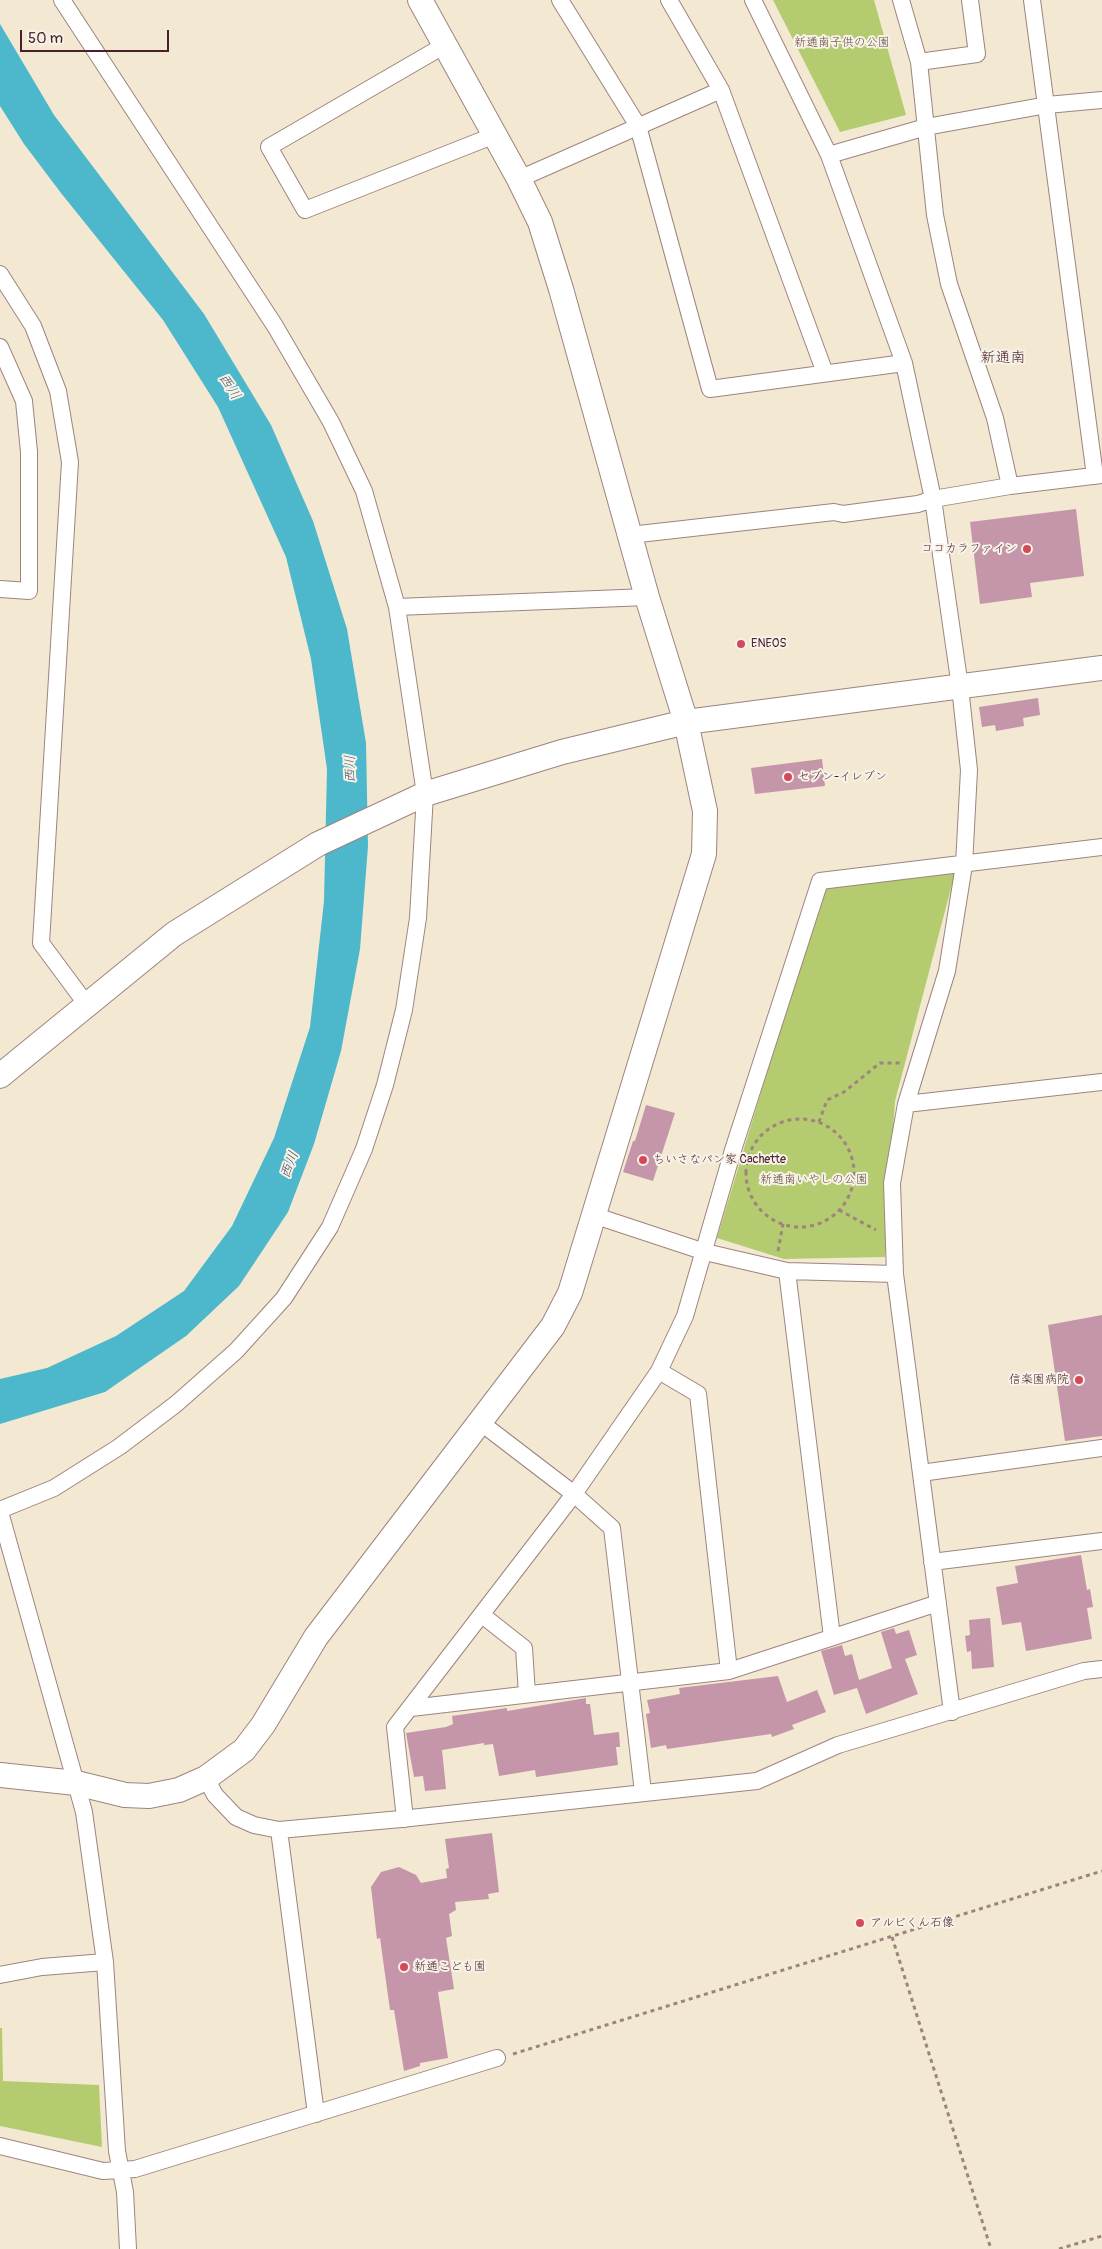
<!DOCTYPE html>
<meta charset="utf-8">
<style>
body{margin:0}
#map{position:relative;width:1102px;height:2249px;overflow:hidden;background:#f3e8d2;font-family:Pangolin,sans-serif}
canvas{display:block}
.scale{position:absolute;left:20px;top:30px;width:149px;height:22px;box-sizing:border-box;border:2px solid #4a1f2b;border-top:0;padding-left:6px;font-size:15px;line-height:18px;white-space:nowrap;color:#4a1f2b;-webkit-text-stroke:4px #f7f3e8;paint-order:stroke}
</style>
<div id="map">
<canvas width="1102" height="2249"></canvas>
<div class="scale">50 m</div>
</div>
<script>
const context = document.querySelector('canvas').getContext('2d');
context.lineJoin = 'round';
function paint(path, color) { context.fillStyle = color; context.fill(path, 'evenodd'); }
const toPath = rows => new Path2D(rows.map(r => 'M' + r).join(''));
function stroke(path, color, width, dash) { context.strokeStyle = color; context.lineWidth = width; context.lineCap = dash ? 'butt' : 'round'; context.setLineDash(dash || []); context.stroke(path); }
function write(font, color, halo, rows, align = 'center') {
  context.font = font + ' Pangolin,"Klee One",sans-serif'; context.lineWidth = 4; context.setLineDash([]); context.textBaseline = 'middle'; context.strokeStyle = halo; context.fillStyle = color; for (const [text, x, y, turn = 0] of rows) {
    context.save(); context.translate(x, y); context.rotate((+turn || 0) * Math.PI / 180); context.textAlign = isNaN(turn) ? turn : align; if (halo) context.strokeText(text, 0, 0); context.fillText(text, 0, 0); context.restore();
  }
}
paint(toPath([
 [773,0,874,0,906,115,840,132],
 [955,873,895,1101,885,1257,784,1259,717,1238,823,887],
 [0,2028,2,2028,3,2081,99,2085,102,2147,0,2126]
]), '#b5cb70');
paint(toPath([
 [0,24,54,115,204,314,271,425,313,521,347,629,366,743,368,846,360,949,341,1051,314,1144,288,1212,239,1286,186,1336,105,1392,0,1424,0,1379,47,1368,116,1336,184,1291,232,1226,274,1138,310,1027,324,901,327,769,311,659,286,557,218,407,163,320,61,193,24,144,0,106]
]), '#4db7cb');
paint(toPath([
 [1076,509,1084,576,1030,583,1032,597,980,604,970,522],
 [1038,698,1040,715,1023,718,1024,726,996,731,995,725,982,727,979,707],
 [822,759,825,786,755,794,751,768],
 [646,1105,675,1113,653,1181,623,1172,633,1141,635,1141],
 [1102,1315,1102,1436,1065,1441,1048,1325],
 [1081,1555,1087,1590,1090,1589,1093,1607,1087,1608,1092,1639,1026,1651,1021,1622,1002,1625,996,1587,1018,1583,1015,1566],
 [990,1618,994,1667,972,1669,971,1651,967,1652,965,1636,970,1635,969,1620],
 [894,1628,896,1634,909,1630,917,1655,905,1659,918,1694,866,1714,857,1688,834,1695,821,1651,842,1645,845,1656,852,1654,859,1680,892,1668,881,1632],
 [778,1676,787,1702,817,1690,826,1712,792,1725,794,1729,772,1737,771,1734,667,1749,666,1745,651,1748,646,1714,650,1713,647,1700,680,1694,679,1688],
 [586,1698,586,1704,590,1704,594,1735,619,1732,620,1747,616,1747,618,1765,536,1777,535,1770,499,1776,493,1744,484,1745,484,1743,442,1750,446,1789,425,1791,423,1776,414,1777,406,1733,446,1727,453,1724,452,1716,507,1708,507,1711],
 [492,1833,499,1892,488,1894,489,1899,455,1902,456,1910,449,1914,452,1936,446,1938,454,1989,438,1992,448,2058,420,2063,420,2066,404,2071,394,2010,390,2010,380,1938,377,1939,371,1887,381,1872,399,1867,416,1875,421,1883,447,1878,446,1869,449,1868,445,1839]
]), '#c595aa');
const street = toPath([
 [560,0,638,126,710,389,904,363],
 [669,0,721,90,825,373],
 [753,0,829,155,904,363,933,499,960,687,969,770,964,865,947,971,906,1104,892,1183,895,1274,952,1712],
 [901,0,919,62,935,215,949,284,995,418,1010,486],
 [1032,0,1095,476],
 [445,45,269,147,305,210,495,135],
 [919,62,977,54,970,0],
 [829,155,926,127,1047,105,1102,100],
 [519,179,721,90],
 [0,274,33,326,58,391,70,462,41,943,87,1005],
 [0,347,24,401,29,452,29,591,0,589],
 [630,535,834,512,843,514,918,504,933,499,1010,486,1102,475],
 [397,607,647,597],
 [906,1104,1102,1082],
 [593,1215,705,1252,787,1271,895,1274],
 [787,1271,832,1637],
 [659,1371,698,1394,729,1671],
 [480,1422,574,1494,612,1528,643,1792],
 [921,1473,1102,1448],
 [0,1510,54,1488,119,1447,176,1404,236,1351,284,1298,330,1227,364,1149,385,1085,404,1010,418,918,425,794,397,607,364,491,331,422,275,326,62,0],
 [0,1512,84,1812,105,1962,117,2151,125,2192,128,2249],
 [932,1562,1102,1541],
 [482,1615,524,1648,527,1694],
 [411,1708,729,1671,938,1603],
 [206,1778,215,1795,236,1817,254,1825,279,1830,401,1819,757,1781,838,1745,1084,1671,1102,1669],
 [405,1819,395,1727,574,1494,659,1371,685,1316,733,1150,820,881,1102,847],
 [279,1830,316,2114],
 [0,1975,42,1967,105,1962],
 [0,2146,103,2171,135,2169,497,2058]
]);
const secondary = toPath([
 [0,1076,174,934,318,844,425,794,562,752,686,722,1102,668],
 [0,1775,76,1783,125,1795,149,1796,179,1790,206,1778,244,1750,263,1725,316,1637,553,1326,570,1293,704,854,705,811,686,722,647,597,561,289,540,222,519,179,420,0]
]);
stroke(street, '#9e847e', 18);
stroke(secondary, '#9e847e', 26);
stroke(toPath([
 '746 1173a54 54 0 1 1 108 0a54 54 0 1 1-108 0Z',
 [819,1122,827,1100,844,1092,880,1063,900,1063],
 [839,1210,876,1230],
 [778,1251,783,1224],
 [892,1937,991,2249],
 [513,2054,1102,1871],
 [1059,2249,1102,2236]
]), '#9e847e', 3, [4, 4]);
stroke(street, '#fff', 16);
stroke(secondary, '#fff', 24);
for (const [x, y, r, color] of [
 [1027,549,5,"#d1495b"],
 [741,644,5,"#d1495b"],
 [788,777,5,"#d1495b"],
 [643,1160,5,"#d1495b"],
 [1079,1380,5,"#d1495b"],
 [860,1923,5,"#d1495b"],
 [404,1967,5,"#d1495b"]
]) { const dot = new Path2D(); dot.arc(x, y, r, 0, 2 * Math.PI); context.fillStyle = color; context.fill(dot); stroke(dot, '#f7f3e8', 2); }
write('12px', '#654a3c', '#f7f3e8', [
 ["新通南子供の公園",842,43],
 ["新通南いやしの公園",814,1180]
]);
write('12px', '#4a1f2b', '#f7f3e8', [
 ["ココカラファイン",1017,549,"right"],
 ["ENEOS",751,644],
 ["セブン-イレブン",798,777],
 ["ちいさなパン家 Cachette",653,1160],
 ["信楽園病院",1069,1380,"right"],
 ["アルビくん石像",870,1923],
 ["新通こども園",414,1967]
], 'left');
write('italic 14px', '#4b5463', '#f7f3e8', [
 ["西川",229,387,57],
 ["西川",351,769,-91],
 ["西川",290,1165,-69]
]);
write('15px', '#4a1f2b', '#f7f3e8', [
 ["新通南",1003,358]
]);
</script>
